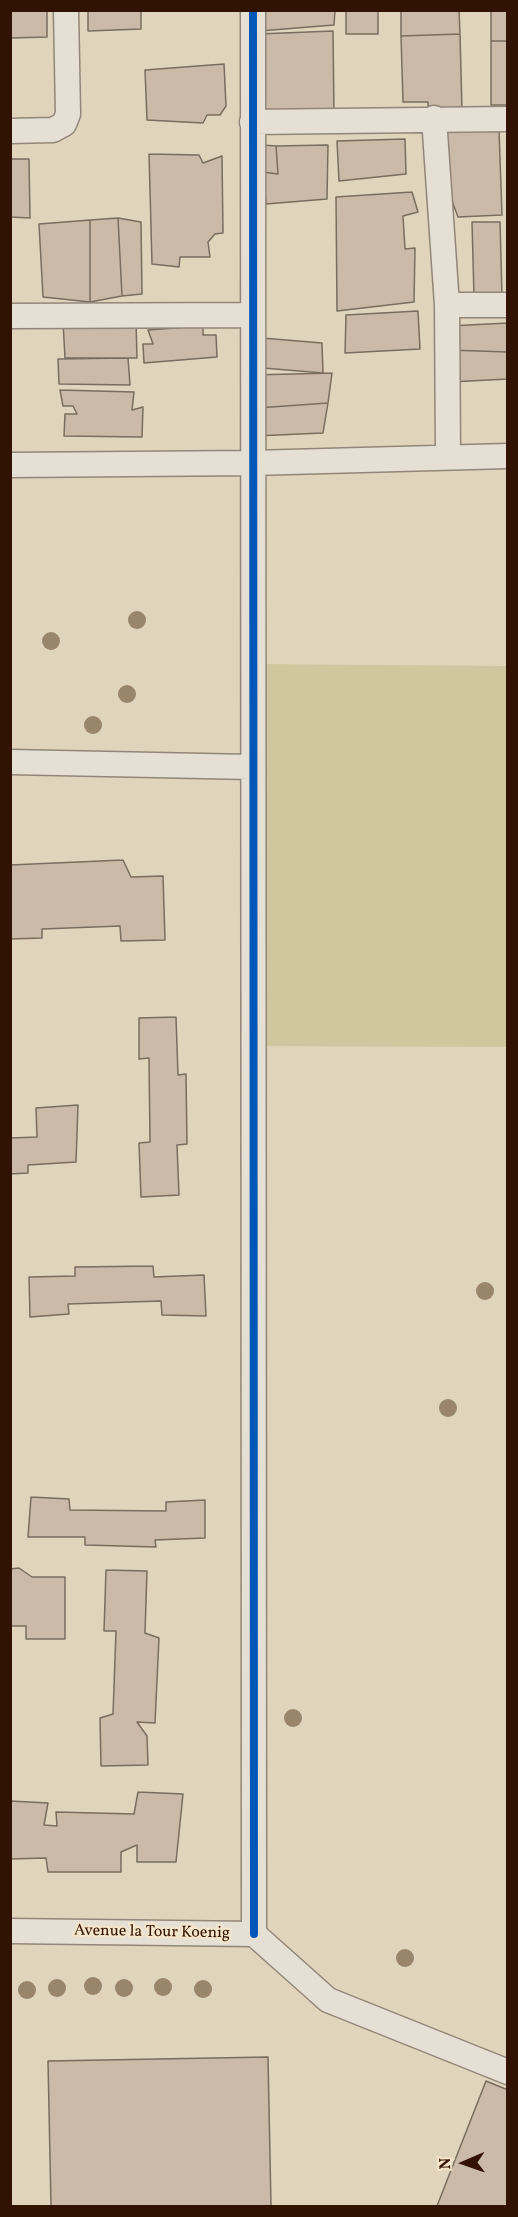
<!DOCTYPE html>
<style>
body{margin:0}
#map{position:relative;width:518px;height:2217px;overflow:hidden;background:#e1d4bd;font-family:Vollkorn,serif}
canvas{display:block}
.frame{position:absolute;inset:0;border:12px solid #321203;pointer-events:none}
.north{position:absolute;left:434px;top:2133px;width:60px;height:60px;-webkit-text-stroke:4px #f5e5ca;paint-order:stroke;rotate:268deg;font-size:16px;font-weight:700;line-height:24px;text-align:center;color:#321203}
.north::after{content:'';display:block;margin:auto;width:21px;height:27px;background:#321203;clip-path:polygon(50% 0,100% 100%,50% 72%,0 100%)}
</style>
<div id="map">
<canvas width="518" height="2217"></canvas>
<div class="frame"></div>
<div class="north">N</div>
</div>
<script>
const context = document.querySelector('canvas').getContext('2d');
context.lineJoin = 'round';
function paint(path, color) { context.fillStyle = color; context.fill(path, 'evenodd'); }
const toPath = rows => new Path2D(rows.map(r => 'M' + r).join(''));
function stroke(path, color, width, dash) { context.strokeStyle = color; context.lineWidth = width; context.lineCap = dash ? 'butt' : 'round'; context.setLineDash(dash || []); context.stroke(path); }
function write(font, color, halo, rows, align = 'center') {
  context.font = font + ' Vollkorn,serif'; context.lineWidth = 4.5; context.setLineDash([]); context.textBaseline = 'middle'; context.strokeStyle = halo; context.fillStyle = color; for (const [text, x, y, turn = 0] of rows) {
    context.save(); context.translate(x, y); context.rotate((+turn || 0) * Math.PI / 180); context.textAlign = isNaN(turn) ? turn : align; if (halo) context.strokeText(text, 0, 0); context.fillText(text, 0, 0); context.restore();
  }
}
paint(toPath([
 [255,664,507,666,507,1047,253,1046]
]), '#d0c79e');
const building = toPath([
 [10,10,47,10,47,37,10,38,10,10],
 [88,10,141,10,141,29,88,31,88,10],
 [262,10,335,10,334,25,260,31,262,10],
 [346,10,378,10,378,34,346,34,346,10],
 [401,10,459,10,460,34,401,36,401,10],
 [491,10,508,10,508,41,491,41,491,10],
 [333,31,334,115,266,113,261,106,258,34,333,31],
 [460,34,462,111,428,112,428,102,403,102,401,36,460,34],
 [491,41,508,41,508,105,491,105,491,41],
 [224,64,226,106,220,115,207,115,203,123,147,120,145,70,224,64],
 [499,130,502,215,458,217,441,172,440,132,499,130],
 [405,139,406,174,339,181,337,141,405,139],
 [262,145,276,146,278,174,263,172,262,145],
 [328,145,327,199,266,204,263,172,278,174,276,146,328,145],
 [149,154,199,155,203,163,222,156,223,233,215,234,208,242,210,257,180,257,179,267,152,264,149,154],
 [10,159,29,159,30,218,10,217,10,159],
 [412,192,418,212,403,216,405,249,415,248,414,302,337,311,336,197,412,192],
 [118,218,141,222,142,294,122,296,118,218],
 [118,218,122,296,90,302,90,220,118,218],
 [90,220,90,302,43,297,39,224,90,220],
 [472,222,500,222,502,296,474,297,472,222],
 [418,311,420,349,345,353,346,315,418,311],
 [136,321,137,358,65,358,63,322,136,321],
 [508,323,508,352,449,350,449,326,508,323],
 [203,326,203,335,216,335,217,357,144,363,143,344,153,344,148,330,203,326],
 [262,338,322,343,323,373,263,368,262,338],
 [449,350,508,352,508,379,450,382,449,350],
 [128,358,130,385,59,384,58,359,128,358],
 [332,373,328,403,257,408,253,375,332,373],
 [60,390,134,392,132,410,143,407,142,437,64,436,65,414,77,414,73,406,63,406,60,390],
 [328,403,323,433,255,436,257,408,328,403],
 [123,860,131,877,163,876,165,940,121,941,120,926,42,929,42,938,10,939,10,865,123,860],
 [176,1017,178,1075,186,1074,187,1144,177,1145,179,1195,141,1197,139,1143,150,1142,149,1058,139,1059,139,1018,176,1017],
 [78,1105,76,1162,28,1165,28,1173,10,1174,10,1138,37,1137,36,1108,78,1105],
 [153,1266,154,1277,204,1275,206,1316,162,1315,161,1301,68,1304,69,1314,30,1317,29,1277,75,1276,75,1267,153,1266],
 [31,1497,69,1499,70,1510,166,1511,166,1502,205,1500,205,1538,155,1540,156,1547,85,1545,85,1537,28,1537,31,1497],
 [19,1568,32,1577,65,1577,65,1639,26,1639,26,1626,10,1626,10,1569,19,1568],
 [106,1570,147,1571,145,1633,159,1638,155,1723,137,1722,147,1736,148,1765,101,1766,100,1718,113,1714,116,1631,104,1631,106,1570],
 [138,1792,183,1794,176,1862,137,1862,137,1845,121,1852,121,1872,48,1872,46,1858,10,1859,10,1801,48,1803,44,1825,57,1826,56,1812,134,1814,138,1792],
 [268,2057,271,2206,51,2206,48,2061,268,2057],
 [486,2081,508,2090,508,2206,437,2206,486,2081]
]);
paint(building, '#ccbaa8');
stroke(building, '#786d5f', 1.5);
const street = toPath([
 [253,10,254,1934],
 [434,118,447,305,448,456],
 [252,122,508,119],
 [10,131,53,130,64,124,68,114,66,10],
 [447,305,508,305],
 [10,316,251,315],
 [10,465,252,463,508,456],
 [10,762,251,767],
 [10,1931,254,1934,328,2000,508,2072]
]);
stroke(street, '#928678', 27);
stroke(street, '#e6dfd4', 24);
stroke(toPath([
 [253,10,254,1934]
]), '#0057b8', 8);
context.fillStyle = '#98856c';
for (const [x, y] of [
 [137,620],
 [51,641],
 [127,694],
 [93,725],
 [485,1291],
 [448,1408],
 [293,1718],
 [405,1958],
 [93,1986],
 [163,1987],
 [57,1988],
 [124,1988],
 [203,1989],
 [27,1990]
]) { context.beginPath(); context.arc(x, y, 9, 0, 2 * Math.PI); context.fill(); }
write('16px', '#321203', '#f5e5ca', [
 ["Avenue la Tour Koenig",152,1933,1]
]);
</script>
